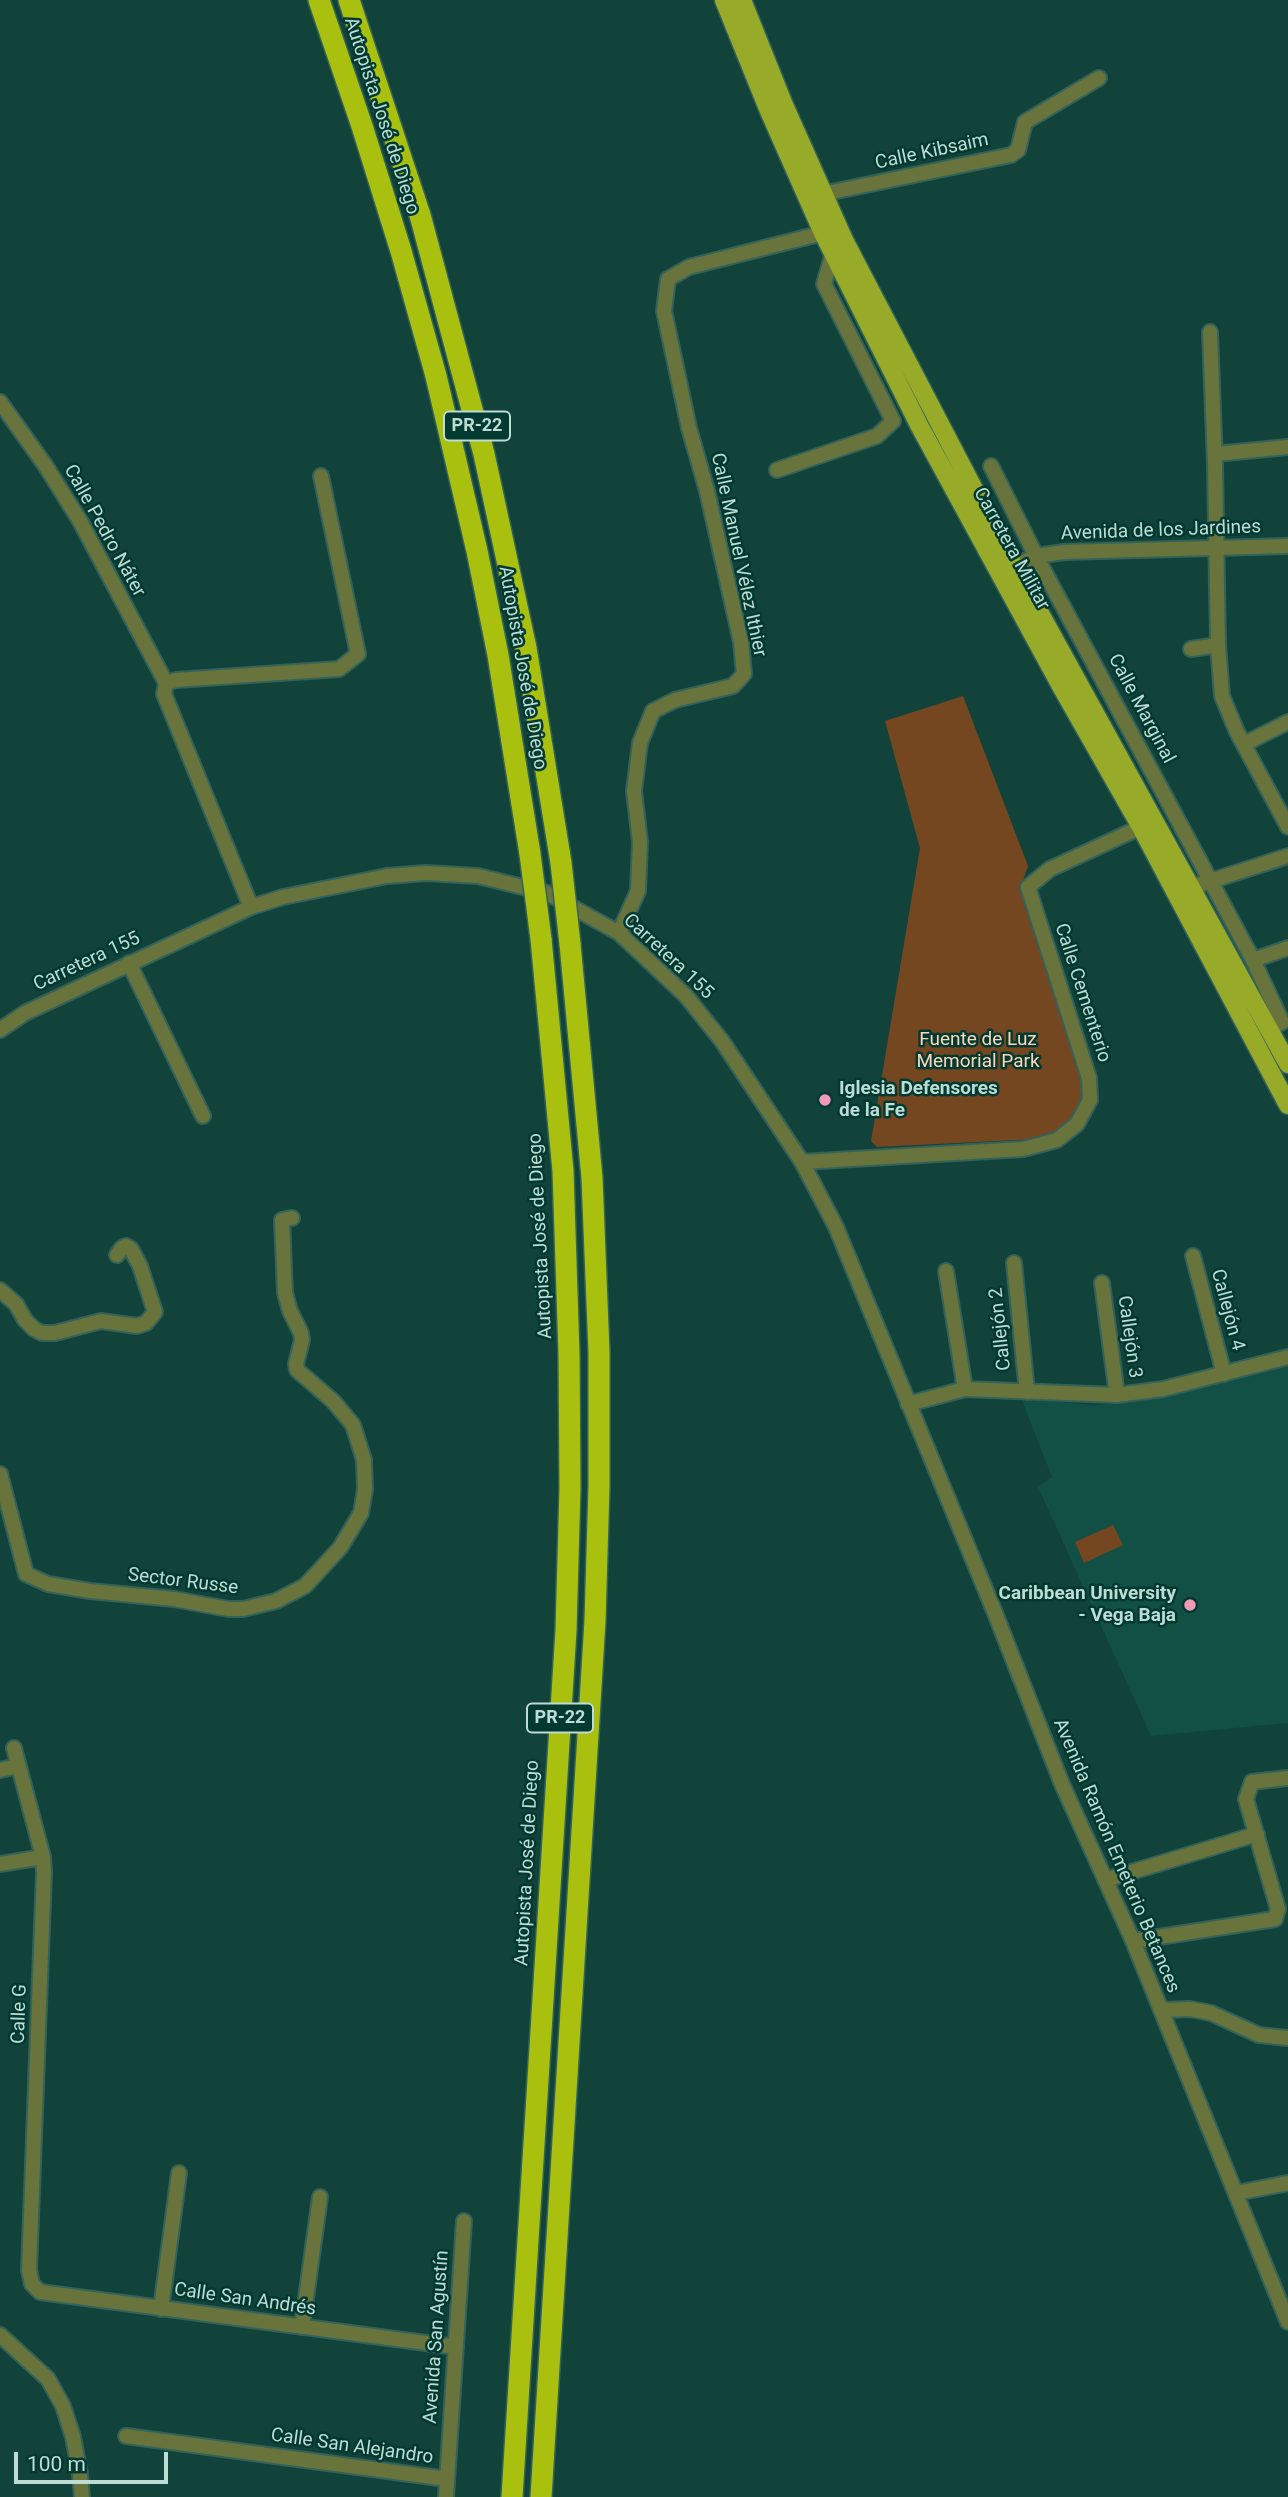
<!DOCTYPE html>
<meta charset="utf-8">
<style>
body{margin:0}
#map{position:relative;width:1288px;height:2497px;overflow:hidden;background:#11433a;font-family:Roboto,sans-serif}
canvas{display:block}
.scale{position:absolute;left:14px;top:2452px;width:154px;height:32px;box-sizing:border-box;border:4px solid #bddcd3;border-top:0;padding-left:9px;font-size:21px;line-height:24px;white-space:nowrap;color:#bddcd3;-webkit-text-stroke:5px #023930;paint-order:stroke}
</style>
<div id="map">
<canvas width="1288" height="2497"></canvas>
<div class="scale">100 m</div>
</div>
<script>
const context = document.querySelector('canvas').getContext('2d');
context.lineJoin = 'round';
function paint(path, color) { context.fillStyle = color; context.fill(path, 'evenodd'); }
const toPath = rows => new Path2D(rows.map(r => 'M' + r).join(''));
function stroke(path, color, width, dash) { context.strokeStyle = color; context.lineWidth = width; context.lineCap = dash ? 'butt' : 'round'; context.setLineDash(dash || []); context.stroke(path); }
function write(font, color, halo, rows, align = 'center') {
  context.font = font + ' Roboto,sans-serif'; context.lineWidth = 5; context.setLineDash([]); context.textBaseline = 'middle'; context.strokeStyle = halo; context.fillStyle = color; for (const [text, x, y, turn = 0] of rows) {
    context.save(); context.translate(x, y); context.rotate((+turn || 0) * Math.PI / 180); context.textAlign = isNaN(turn) ? turn : align; if (halo) context.strokeText(text, 0, 0); context.fillText(text, 0, 0); context.restore();
  }
}
paint(toPath([
 [1288,1362,1288,1723,1151,1736,1038,1487,1052,1477,1021,1398,1093,1405,1141,1401,1183,1393]
]), '#124f44');
paint(toPath([
 [963,696,1028,866,1021,886,1024,902,1079,1068,1084,1087,1083,1100,1077,1113,1064,1127,1051,1135,1037,1139,877,1147,871,1141,920,848,885,721],
 [1113,1525,1123,1545,1084,1563,1075,1542]
]), '#754721');
const minor = toPath([
 [822,194,1011,155,1018,150,1025,122,1099,78],
 [833,253,824,284,893,421],
 [1210,332,1215,464,1218,645,1222,696,1237,732,1288,827],
 [0,402,45,465,80,521,166,683],
 [1215,454,1288,447],
 [991,466,1036,556,1253,960,1282,1022,1269,1029],
 [777,470,877,436,893,421],
 [1006,570,1036,556,1064,552,1288,546],
 [1191,649,1218,645],
 [166,683,176,680,339,669,358,654,321,476],
 [166,683,164,694,251,907],
 [1244,744,1288,722],
 [1192,887,1288,856],
 [619,933,638,891,640,842,634,791,640,743,653,711,675,700,733,686,744,674,741,642,707,491,689,428,664,311,668,279,689,267,823,233],
 [1253,960,1288,948],
 [129,963,203,1116],
 [0,1030,25,1013,251,907,283,897,387,876,426,873,478,876,547,893,619,933,686,996,722,1041,802,1162,836,1227,995,1613,1062,1784,1133,1941,1288,2322],
 [802,1162,1023,1149,1057,1140,1077,1124,1090,1100,1089,1078,1028,887,1050,869,1141,827],
 [1193,1256,1224,1374],
 [1014,1263,1027,1392],
 [946,1271,965,1389],
 [1102,1283,1117,1395],
 [0,1290,16,1304,25,1320,34,1329,42,1333,55,1333,101,1321,137,1326,146,1323,155,1312,140,1266,131,1249,126,1246,122,1248,117,1255],
 [908,1404,965,1389,1117,1395,1163,1389,1288,1357],
 [0,1474,26,1574,48,1584,90,1591,174,1599,228,1609,243,1609,276,1601,305,1586,340,1548,361,1513,365,1489,364,1460,353,1425,333,1401,297,1370,296,1364,302,1340,301,1333,290,1311,285,1293,283,1244,282,1220,292,1218],
 [14,1748,43,1857,44,1873,29,2270,32,2284,40,2292,456,2347],
 [0,1770,18,1766],
 [0,1864,43,1857],
 [1105,1880,1257,1834],
 [1133,1941,1275,1919,1278,1909,1246,1799,1252,1782,1288,1778],
 [1161,2010,1190,2009,1211,2013,1259,2035,1288,2038],
 [1236,2193,1288,2183],
 [161,2309,179,2173],
 [302,2327,320,2197],
 [0,2335,48,2379,63,2406,73,2437,80,2474,82,2497],
 [126,2436,447,2479],
 [446,2497,464,2221]
]);
const major = toPath([
 [724,0,769,111,823,233,919,425,1062,688,1141,827,1288,1105],
 [742,0,784,105,844,240,1014,566,1288,1064]
]);
const highway = toPath([
 [319,0,362,126,401,251,436,376,477,551,498,655,530,854],
 [349,0,420,215,484,454,526,648,561,863],
 [512,2497,566,1630,570,1488,569,1354,563,1171,541,939],
 [541,2497,595,1621,599,1486,599,1352,592,1178,570,944]
]);
stroke(minor, '#336259', 18);
stroke(major, '#336259', 21);
stroke(highway, '#336259', 24);
stroke(minor, '#69743d', 14);
stroke(major, '#98ab29', 18);
stroke(highway, '#aac00e', 21);
const highwayBridge = toPath([
 [530,854,541,939],
 [561,863,570,944]
]);
stroke(highwayBridge, '#336259', 24, []);
stroke(highwayBridge, '#aac00e', 21);
for (const [x, y, r, color] of [
 [825,1100,7,"#f09ab7"],
 [1190,1605,7,"#f09ab7"]
]) { const dot = new Path2D(); dot.arc(x, y, r, 0, 2 * Math.PI); context.fillStyle = color; context.fill(dot); stroke(dot, '#023930', 2.5); }
for (const [x, y, w] of [
 [477,426,66],
 [560,1718,66]
]) { const box = new Path2D(); box.roundRect(x - w / 2, y - 14.5, w, 29, 5); context.fillStyle = '#023930'; context.fill(box); stroke(box, '#bddcd3', 2); }
write('bold 18px', '#bddcd3', null, [
 ["PR-22",477,426],
 ["PR-22",560,1718]
]);
write('19px', '#bddcd3', '#023930', [
 ["Autopista José de Diego",381,116,72],
 ["Calle Kibsaim",932,152,-12],
 ["Calle Pedro Náter",104,531,61],
 ["Avenida de los Jardines",1161,531,-2],
 ["Carretera Militar",1011,549,61],
 ["Calle Manuel Vélez Ithier",738,555,78],
 ["Autopista José de Diego",522,668,80],
 ["Calle Marginal",1141,709,62],
 ["Carretera 155",668,957,43],
 ["Carretera 155",87,962,-25],
 ["Calle Cementerio",1082,993,72],
 ["Autopista José de Diego",541,1236,-93],
 ["Callejón 4",1227,1310,75],
 ["Callejón 2",1001,1329,-96],
 ["Callejón 3",1129,1337,82],
 ["Sector Russe",183,1582,7],
 ["Avenida Ramón Emeterio Betances",1116,1856,67],
 ["Autopista José de Diego",528,1863,-87],
 ["Calle G",20,2014,-88],
 ["Calle San Andrés",245,2300,8],
 ["Avenida San Agustín",437,2337,-86],
 ["Calle San Alejandro",352,2447,8]
]);
write('19px', '#fdd6b9', '#023930', [
 ["Fuente de Luz",978,1040],
 ["Memorial Park",978,1062]
]);
write('bold 19px', '#bddcd3', '#023930', [
 ["Iglesia Defensores",839,1089],
 ["de la Fe",839,1111],
 ["Caribbean University",1176,1594,"right"],
 ["- Vega Baja",1176,1616,"right"]
], 'left');
</script>
